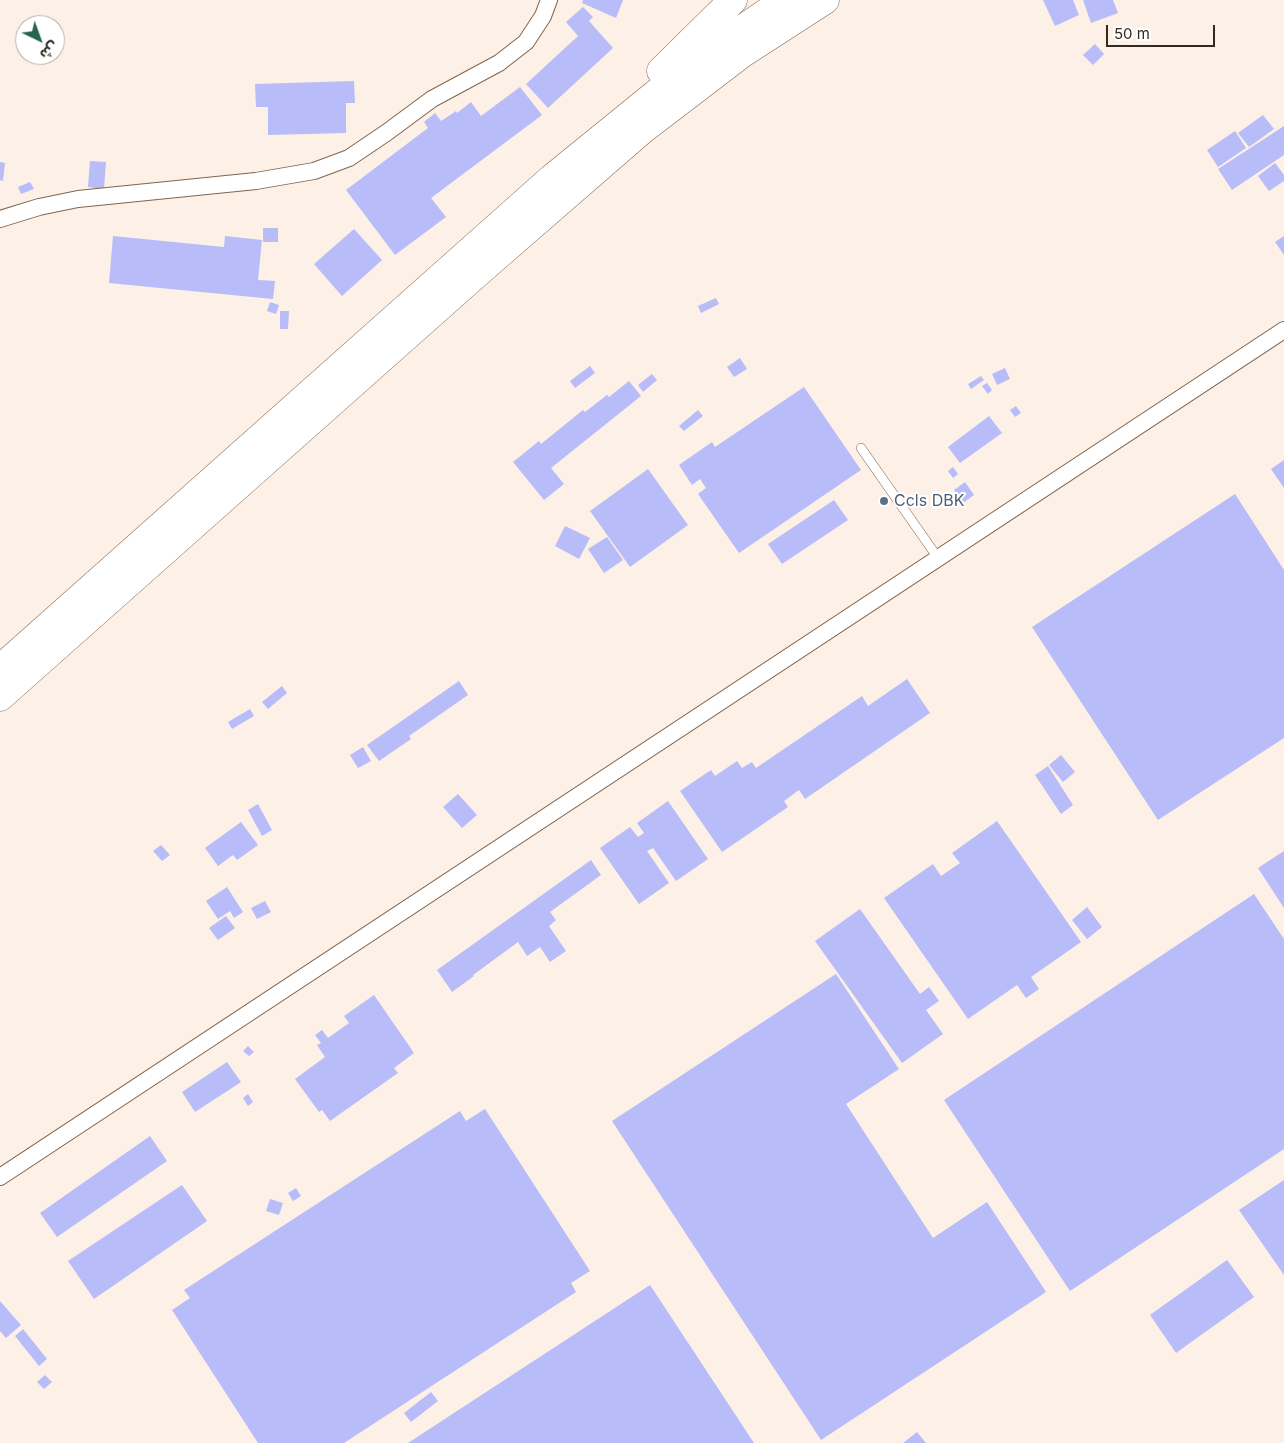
<!DOCTYPE html>
<meta charset="utf-8">
<style>
body{margin:0}
#map{position:relative;width:1284px;height:1443px;overflow:hidden;background:#fdf0e6;font-family:Inter,"Noto Sans Arabic",sans-serif}
canvas{display:block}
.north{position:absolute;left:15px;top:15px;width:50px;height:50px;box-sizing:border-box;background:#fff;border:1px solid #aea9a5;border-radius:50%;rotate:138deg;font-size:14px;font-weight:700;line-height:20px;text-align:center;color:#34291e}
.north::after{content:'';display:block;margin:auto;width:18px;height:22px;background:#27634e;clip-path:polygon(50% 0,100% 100%,50% 72%,0 100%)}
.scale{position:absolute;left:1106px;top:25px;width:109px;height:22px;box-sizing:border-box;border:2px solid #34291e;border-top:0;padding-left:6px;font-size:15px;line-height:18px;white-space:nowrap;color:#34291e;-webkit-text-stroke:4px #fff;paint-order:stroke}
</style>
<div id="map">
<canvas width="1284" height="1443"></canvas>
<div class="north">ش</div>
<div class="scale">50 m</div>
</div>
<script>
const context = document.querySelector('canvas').getContext('2d');
context.lineJoin = 'round';
function paint(path, color) { context.fillStyle = color; context.fill(path, 'evenodd'); }
const toPath = rows => new Path2D(rows.map(r => 'M' + r).join(''));
function stroke(path, color, width, dash) { context.strokeStyle = color; context.lineWidth = width; context.lineCap = dash ? 'butt' : 'round'; context.setLineDash(dash || []); context.stroke(path); }
function write(font, color, halo, rows, align = 'center') {
  context.font = font + ' Inter,sans-serif'; context.lineWidth = 4; context.setLineDash([]); context.textBaseline = 'middle'; context.strokeStyle = halo; context.fillStyle = color; for (const [text, x, y, turn = 0] of rows) {
    context.save(); context.translate(x, y); context.rotate((+turn || 0) * Math.PI / 180); context.textAlign = isNaN(turn) ? turn : align; if (halo) context.strokeText(text, 0, 0); context.fillText(text, 0, 0); context.restore();
  }
}
paint(toPath([
 [583,0,623,0,616,18,582,3],
 [1043,0,1073,0,1079,15,1055,26],
 [1083,0,1113,0,1118,13,1091,23],
 [583,7,593,17,589,21,613,48,548,108,526,84,578,36,566,22],
 [1095,44,1104,54,1093,65,1083,55],
 [354,81,355,103,346,103,346,133,268,135,268,107,256,107,255,84],
 [520,87,542,115,431,198,446,217,395,255,346,190,428,128,424,122,435,113,441,121,456,111,457,113,471,102,481,116],
 [1263,115,1274,129,1249,147,1238,133],
 [1284,126,1284,155,1232,190,1218,169],
 [1235,131,1246,148,1218,167,1207,150],
 [90,161,106,162,104,189,88,187],
 [0,162,5,163,3,181,0,180],
 [1275,163,1284,175,1284,181,1269,191,1258,176],
 [30,182,34,189,21,194,18,187],
 [263,228,278,228,278,242,263,242],
 [354,229,382,260,342,296,314,264],
 [113,236,224,247,225,236,262,240,258,280,275,281,273,299,109,283],
 [1284,236,1284,255,1275,242],
 [716,298,719,304,701,313,698,306],
 [270,302,279,305,276,314,267,311],
 [280,311,289,311,288,329,280,329],
 [740,358,747,369,734,377,727,367],
 [590,366,595,373,575,388,570,381],
 [1005,368,1010,379,997,385,992,374],
 [652,374,657,380,643,392,638,385],
 [981,376,984,380,971,389,968,384],
 [629,381,641,396,551,468,564,484,544,500,513,462,539,441,541,444,583,410,585,412,607,395,609,397],
 [987,383,992,390,988,394,982,386],
 [804,387,861,470,739,553,698,494,706,488,700,479,692,485,679,465,712,442,715,447],
 [1016,406,1021,413,1015,417,1010,410],
 [698,410,703,416,684,431,679,426],
 [989,416,1002,433,960,463,948,447],
 [1284,460,1284,488,1271,469],
 [953,467,958,474,953,478,948,471],
 [648,469,688,525,630,567,590,511],
 [965,482,974,495,963,503,954,490],
 [1235,494,1284,570,1284,738,1158,820,1032,627],
 [834,500,848,520,782,564,768,544],
 [565,526,590,538,579,559,555,546],
 [607,537,623,560,604,573,588,549],
 [907,679,930,713,805,799,799,790,784,801,788,807,722,852,680,791,711,770,715,776,737,761,742,768,752,762,756,768,862,696,868,706],
 [459,681,468,695,409,736,411,739,379,761,367,745],
 [282,686,287,693,268,709,262,702],
 [250,709,254,716,232,729,228,722],
 [363,747,371,761,358,768,350,755],
 [1061,755,1075,772,1063,782,1049,765],
 [1048,766,1073,805,1061,814,1035,775],
 [458,794,477,815,462,828,443,807],
 [668,801,708,859,676,881,653,848,647,851,669,883,639,904,600,848,630,827,638,837,644,833,637,823],
 [258,804,272,830,262,836,248,810],
 [997,821,1081,942,1031,977,1039,989,1026,998,1017,985,968,1019,884,898,933,864,941,876,960,863,952,853],
 [241,822,258,845,237,860,233,855,218,866,205,848],
 [161,845,170,855,162,861,153,851],
 [1284,851,1284,908,1258,868],
 [591,860,601,875,550,912,556,920,549,926,566,951,550,962,540,947,527,956,518,942,473,975,474,976,452,992,437,970],
 [227,887,243,912,234,918,230,911,218,919,206,901],
 [1254,894,1284,939,1284,1149,1070,1291,944,1100],
 [265,901,271,912,257,919,251,908],
 [1087,907,1102,927,1087,939,1072,920],
 [860,909,920,994,929,987,939,1001,926,1010,943,1034,902,1063,815,941],
 [226,916,235,928,218,940,209,928],
 [836,974,899,1069,846,1104,933,1238,987,1202,1046,1292,821,1440,612,1121],
 [374,995,414,1053,394,1068,398,1073,330,1121,322,1110,319,1112,295,1079,325,1057,317,1045,321,1043,315,1035,322,1030,328,1038,349,1023,344,1016],
 [248,1046,254,1052,249,1056,243,1051],
 [227,1062,241,1082,195,1112,182,1092],
 [248,1094,253,1102,248,1106,243,1098],
 [485,1109,590,1271,571,1283,576,1292,344,1443,258,1443,172,1310,190,1298,184,1290,460,1111,466,1121],
 [150,1136,167,1161,57,1237,40,1213],
 [1284,1180,1284,1275,1239,1210],
 [182,1185,207,1221,94,1299,68,1261],
 [296,1188,301,1196,293,1201,288,1193],
 [270,1199,283,1203,279,1215,266,1211],
 [1227,1260,1254,1297,1176,1353,1150,1315],
 [650,1285,754,1443,408,1443],
 [0,1301,21,1325,6,1338,0,1331],
 [23,1329,47,1359,39,1366,15,1336],
 [45,1375,52,1382,44,1389,37,1382],
 [431,1392,438,1401,411,1422,404,1413],
 [917,1432,926,1443,903,1443]
]), '#b8bcf8');
const service = toPath([
 [861,448,938,558]
]);
const minor = toPath([
 [0,219,39,207,78,199,256,181,314,171,349,158,386,133,432,99,499,63,526,42,543,16,549,0],
 [0,1177,1284,330]
]);
const trunk = toPath([
 [661,71,733,0],
 [0,669,552,178,680,74,716,47,785,0],
 [0,697,481,270,641,131,743,53,825,0]
]);
stroke(service, '#80654d', 10);
stroke(minor, '#80654d', 18);
stroke(trunk, '#80654d', 29);
stroke(service, '#fff', 9);
stroke(minor, '#fff', 16);
stroke(trunk, '#fff', 28);
for (const [x, y, r, color] of [
 [884,501,5,"#5c6f8a"]
]) { const dot = new Path2D(); dot.arc(x, y, r, 0, 2 * Math.PI); context.fillStyle = color; context.fill(dot); stroke(dot, '#fff', 2); }
write('16px', '#4e5e75', '#fff', [
 ["Ccls DBK",894,501]
], 'left');
</script>
